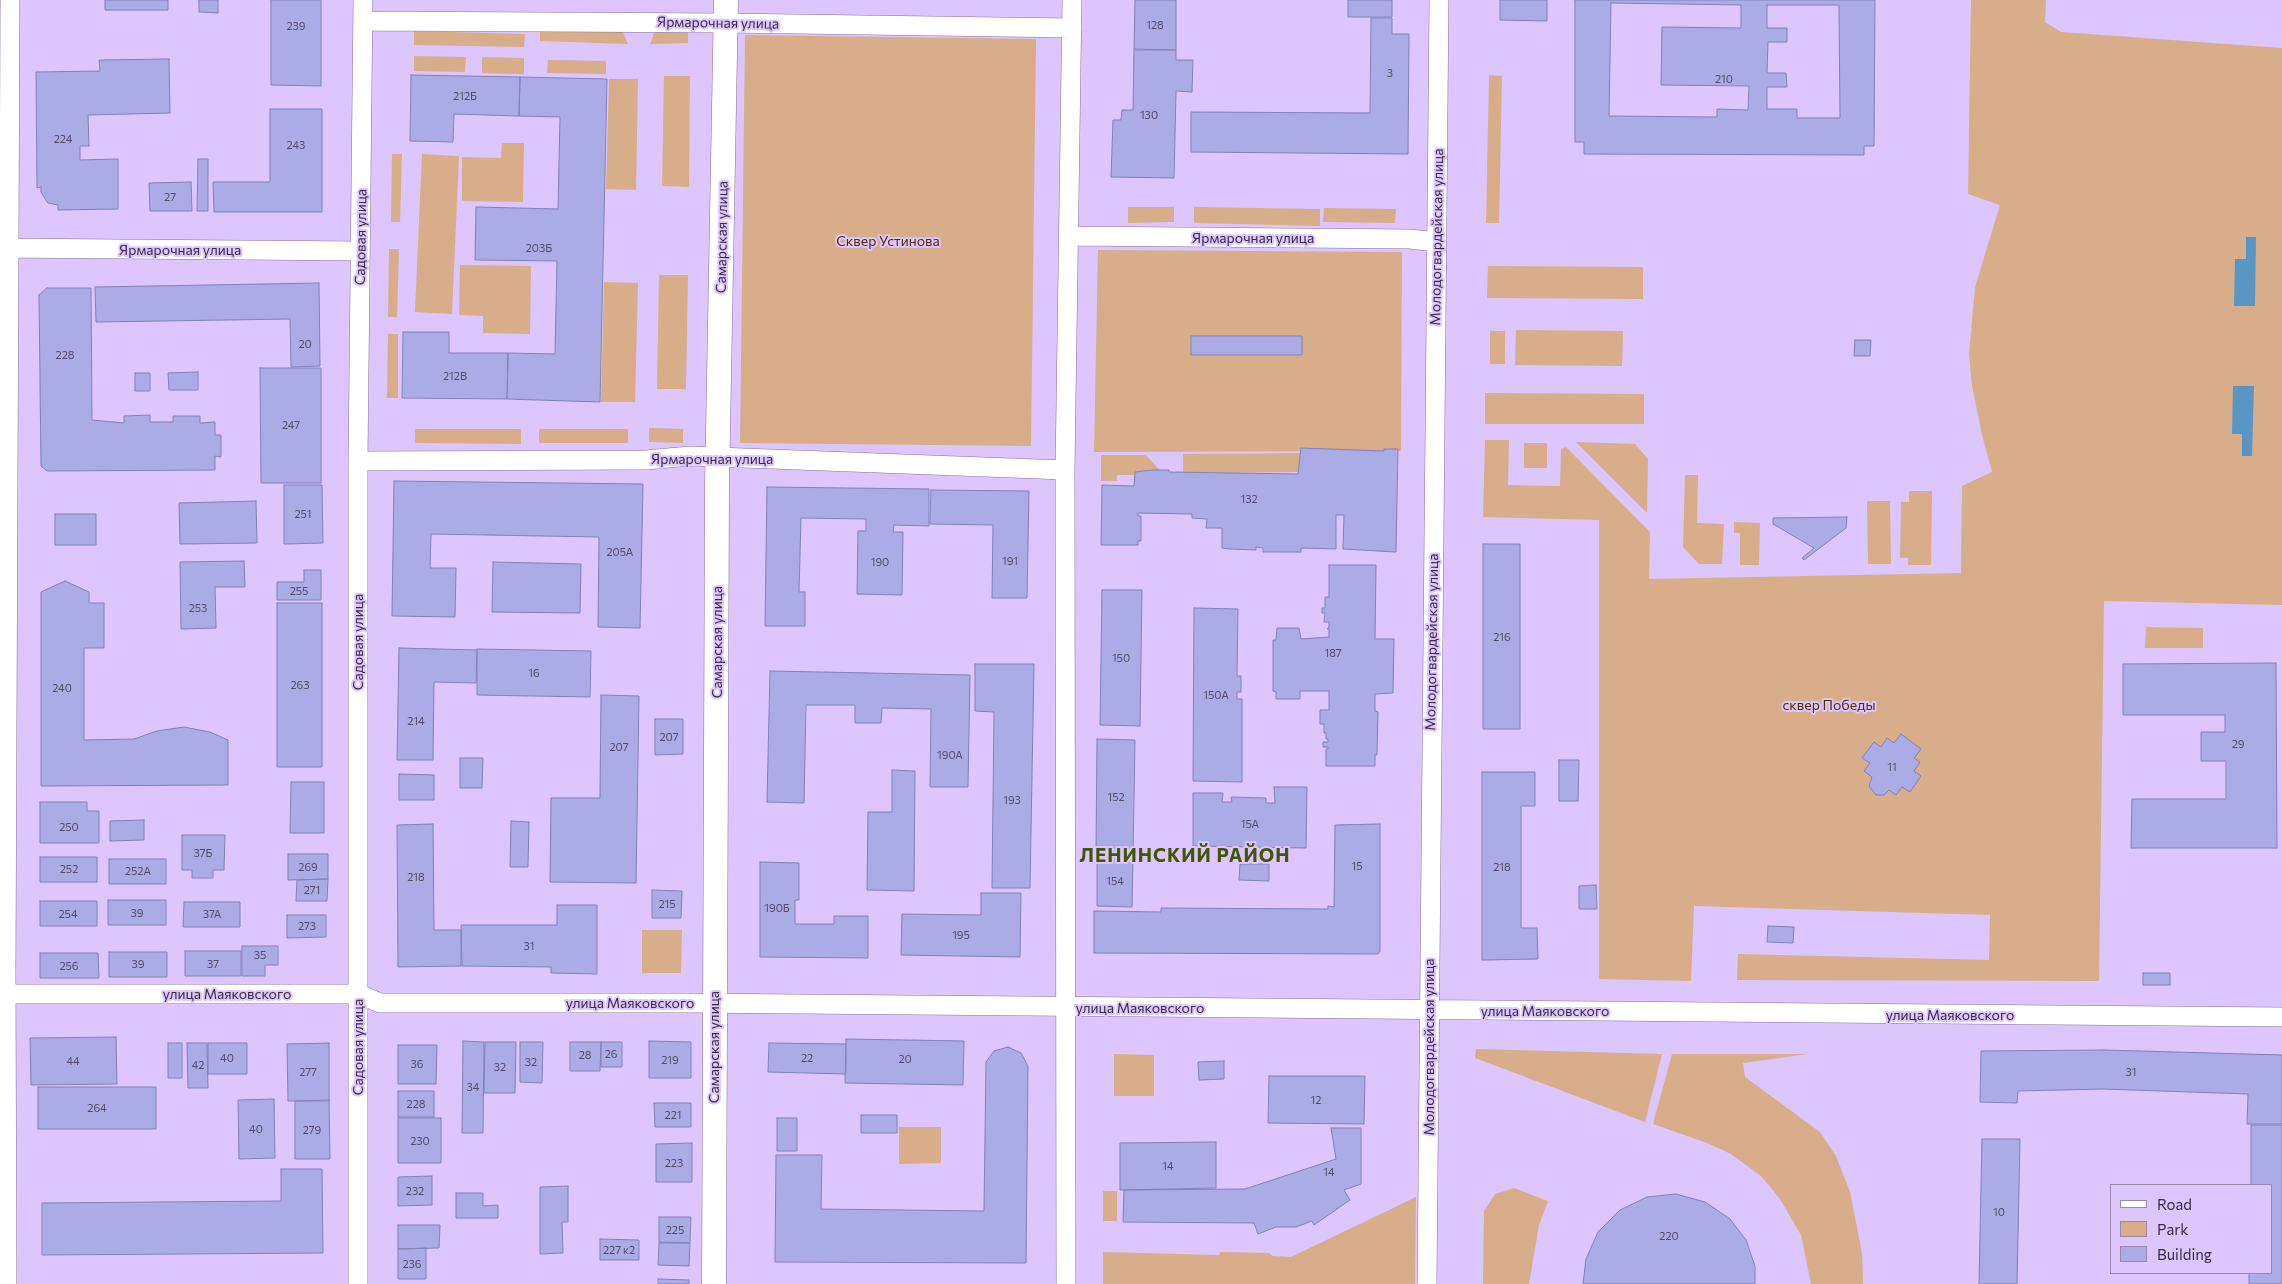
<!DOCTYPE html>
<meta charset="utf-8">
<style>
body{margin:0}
#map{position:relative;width:2282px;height:1284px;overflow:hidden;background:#ddc5fe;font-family:Commissioner,sans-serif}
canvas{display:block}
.legend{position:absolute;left:2110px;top:1184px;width:162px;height:90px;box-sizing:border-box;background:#ddc5fe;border:1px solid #9a88b3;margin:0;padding:6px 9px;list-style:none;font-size:15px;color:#362c42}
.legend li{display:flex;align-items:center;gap:10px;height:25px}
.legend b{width:25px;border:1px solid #9a88b3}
</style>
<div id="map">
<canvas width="2282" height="1284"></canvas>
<ul class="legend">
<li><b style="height:6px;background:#fff"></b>Road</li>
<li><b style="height:14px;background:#d7ae89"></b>Park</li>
<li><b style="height:14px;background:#abace5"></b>Building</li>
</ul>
</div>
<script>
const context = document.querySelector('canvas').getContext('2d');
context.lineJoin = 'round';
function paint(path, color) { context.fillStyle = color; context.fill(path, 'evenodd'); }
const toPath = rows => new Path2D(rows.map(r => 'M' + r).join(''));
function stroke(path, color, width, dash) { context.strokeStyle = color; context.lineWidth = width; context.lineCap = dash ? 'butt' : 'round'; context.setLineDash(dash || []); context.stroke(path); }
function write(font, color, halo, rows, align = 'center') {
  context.font = font + ' Commissioner,sans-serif'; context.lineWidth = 4; context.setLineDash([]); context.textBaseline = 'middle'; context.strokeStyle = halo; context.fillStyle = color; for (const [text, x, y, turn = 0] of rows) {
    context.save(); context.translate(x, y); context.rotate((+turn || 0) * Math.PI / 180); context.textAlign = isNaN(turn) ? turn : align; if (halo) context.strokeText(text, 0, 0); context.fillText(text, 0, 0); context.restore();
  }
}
paint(toPath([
 [1971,0,2046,0,2045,22,2061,32,2282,48,2282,605,2104,601,2099,981,1737,980,1738,954,1989,960,1990,915,1694,906,1691,981,1599,979,1599,520,1483,517,1485,440,1509,440,1508,485,1560,486,1561,449,1566,447,1650,532,1649,579,1961,573,1962,486,1992,472,1982,435,1972,386,1969,354,1975,287,2000,205,1968,194],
 [540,27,622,30,628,44,540,41],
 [414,31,525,34,524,47,414,45],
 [655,31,688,32,688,43,650,44],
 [745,35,1036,39,1031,446,740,443],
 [414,56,466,57,465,72,414,71],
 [482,57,524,58,524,74,482,73],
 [548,60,606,61,606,74,547,73],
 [1489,75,1502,76,1499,223,1486,223],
 [664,76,690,76,689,187,662,186],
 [609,79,638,79,636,190,606,189],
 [502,143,524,143,523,202,462,201,462,157,501,158],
 [392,154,402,154,400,222,391,222],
 [422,154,459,156,452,314,415,312],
 [1128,207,1174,207,1174,222,1128,223],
 [1194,207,1320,209,1320,226,1194,223],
 [1324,208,1396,209,1395,223,1323,222],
 [389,249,399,249,397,317,388,317],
 [1098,250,1402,252,1401,451,1094,452],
 [460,265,531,266,530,334,483,333,483,316,459,315],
 [1488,266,1643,267,1643,299,1487,298],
 [659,275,688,275,686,389,657,389],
 [604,282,638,283,635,402,601,402],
 [1516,330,1623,331,1622,366,1515,365],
 [1490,331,1505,331,1505,364,1490,364],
 [388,334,398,334,398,398,387,398],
 [1485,393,1644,394,1644,424,1485,424],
 [649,428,683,429,683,443,649,442],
 [415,429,521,429,521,444,415,443],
 [539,429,628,429,628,443,539,443],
 [1576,442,1635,444,1648,459,1647,513],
 [1524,443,1547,443,1547,468,1524,468],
 [1301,453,1301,472,1183,473,1183,454],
 [1101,455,1146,455,1164,475,1117,475,1117,481,1101,481],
 [1685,475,1698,475,1697,523,1724,524,1722,564,1699,564,1683,547],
 [1909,491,1932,491,1931,565,1908,565,1908,558,1900,558,1901,502,1909,502],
 [1867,501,1890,501,1891,564,1868,564],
 [1734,522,1760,523,1759,565,1740,565,1740,533,1734,533],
 [2146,627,2203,628,2203,648,2145,648],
 [642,930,682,930,681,973,642,973],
 [1476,1049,1662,1054,1645,1122,1475,1058],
 [1114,1054,1154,1055,1154,1096,1114,1096],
 [1672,1054,1808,1054,1743,1063,1745,1077,1820,1132,1836,1156,1850,1192,1862,1253,1863,1284,1811,1284,1801,1235,1780,1199,1761,1176,1731,1154,1707,1143,1653,1124],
 [899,1127,941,1127,941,1163,899,1164],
 [1514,1188,1548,1201,1539,1225,1529,1284,1483,1284,1484,1211,1495,1194],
 [1103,1191,1117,1191,1117,1221,1103,1221],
 [1416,1197,1415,1284,1103,1284,1103,1252,1219,1255,1220,1252,1269,1253,1273,1256,1291,1257]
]), '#d7ae89');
paint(toPath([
 [2246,237,2256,237,2255,306,2234,306,2235,259,2246,259],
 [2233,386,2254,386,2252,456,2242,456,2242,434,2232,434]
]), '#5995c5');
const building = toPath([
 [105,0,168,0,168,10,105,10,105,0],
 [199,0,218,0,218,13,199,12,199,0],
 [271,0,321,0,321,86,271,85,271,0],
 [1135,0,1176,0,1176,50,1134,49,1135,0],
 [1348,0,1392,0,1392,17,1348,17,1348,0],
 [1500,0,1547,0,1547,21,1500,20,1500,0],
 [1575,0,1875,0,1874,146,1864,146,1864,155,1584,154,1584,142,1575,142,1575,0],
 [1611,3,1741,5,1741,28,1662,27,1661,85,1749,86,1748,110,1717,109,1717,117,1609,116,1611,3],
 [1767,5,1839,5,1840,118,1797,118,1797,109,1767,109,1767,87,1787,87,1786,73,1767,73,1768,42,1787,42,1787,28,1767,28,1767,5],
 [1371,18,1392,18,1392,34,1409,34,1408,154,1191,152,1191,112,1370,113,1371,18],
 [1134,50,1176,50,1176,60,1193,60,1192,92,1176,91,1174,178,1111,177,1113,120,1121,120,1122,110,1133,110,1134,50],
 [169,59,170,113,88,115,89,146,80,146,80,160,118,159,118,209,58,210,58,205,48,203,41,192,41,187,37,188,36,72,100,71,99,60,169,59],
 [411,75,520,77,519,116,454,114,453,142,410,141,411,75],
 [520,77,607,79,600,402,507,399,508,353,555,354,557,261,475,260,476,207,558,209,560,117,519,116,520,77],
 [270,109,322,109,322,212,214,212,213,182,270,182,270,109],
 [198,159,208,159,208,211,197,211,198,159],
 [191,182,192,211,150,211,149,183,191,182],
 [319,283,320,366,291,367,290,319,96,322,95,287,319,283],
 [47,288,91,288,92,420,124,423,124,416,150,415,150,422,173,422,173,416,200,416,200,423,215,422,215,435,221,435,221,457,215,456,215,470,47,471,41,466,39,295,47,288],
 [403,332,449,332,449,353,508,353,507,399,402,398,403,332],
 [1191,336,1302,336,1302,355,1191,355,1191,336],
 [1855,340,1871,340,1870,356,1854,356,1855,340],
 [260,368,321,368,321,483,261,483,260,368],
 [198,372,198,390,169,390,168,373,198,372],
 [135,373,150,373,150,391,135,391,135,373],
 [1301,448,1384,451,1384,449,1398,449,1396,552,1343,549,1344,515,1336,515,1336,549,1301,548,1301,552,1263,552,1263,548,1256,547,1256,550,1230,549,1222,548,1222,528,1206,528,1207,519,1192,518,1192,514,1138,513,1138,516,1141,516,1141,541,1138,541,1138,545,1101,545,1102,485,1134,486,1135,472,1152,470,1169,470,1169,472,1298,474,1301,448],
 [394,481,643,484,640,628,598,627,599,537,431,534,430,568,456,568,455,617,392,616,394,481],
 [284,485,322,485,323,543,284,544,284,485],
 [767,487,929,489,929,526,894,525,893,532,903,532,902,595,857,594,858,531,866,531,866,519,801,518,799,592,805,592,805,626,765,626,767,487],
 [931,490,1029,491,1027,598,992,598,993,525,930,524,931,490],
 [256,501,257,543,180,544,179,503,256,501],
 [55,514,96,514,96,545,55,545,55,514],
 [1847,517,1846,528,1804,560,1802,558,1814,548,1773,524,1773,518,1847,517],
 [1483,544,1520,544,1520,729,1483,729,1483,544],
 [244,561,245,587,215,587,216,628,181,629,180,562,244,561],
 [493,562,581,564,580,613,492,612,493,562],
 [1329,565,1376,565,1375,639,1394,639,1393,693,1375,694,1375,711,1378,712,1377,755,1375,755,1375,766,1326,766,1326,749,1328,749,1328,747,1323,747,1323,742,1328,742,1328,739,1326,739,1326,733,1324,733,1324,724,1320,724,1320,710,1329,710,1329,691,1300,691,1300,699,1276,699,1276,692,1273,691,1273,640,1276,640,1277,628,1299,628,1301,639,1329,637,1329,629,1327,629,1329,627,1329,622,1324,622,1325,613,1322,613,1322,608,1325,608,1325,597,1329,597,1329,565],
 [304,570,321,570,321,600,277,600,277,582,304,582,304,570],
 [65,581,89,592,89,603,104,603,104,648,84,648,84,740,134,739,157,731,184,727,210,732,228,740,228,785,41,786,41,592,65,581],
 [1102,590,1142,590,1140,726,1100,725,1102,590],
 [277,603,322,603,322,767,277,767,277,603],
 [1194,608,1238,609,1237,676,1241,676,1241,692,1237,692,1237,699,1242,699,1242,782,1193,781,1194,608],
 [399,648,477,650,476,683,434,682,433,760,397,760,399,648],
 [477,649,591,651,590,697,477,695,477,649],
 [2276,663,2277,848,2131,848,2132,799,2226,799,2226,761,2201,761,2201,732,2225,732,2225,715,2123,715,2123,664,2276,663],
 [975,664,1034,664,1030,888,992,888,994,712,975,711,975,664],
 [770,671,970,675,968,787,930,787,931,709,882,708,881,723,855,723,855,705,806,705,804,803,767,802,770,671],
 [601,695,639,696,636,883,550,882,551,798,600,798,601,695],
 [655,719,683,719,683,754,655,755,655,719],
 [1901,734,1921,749,1914,758,1920,762,1914,771,1921,776,1910,792,1902,787,1896,795,1889,790,1884,795,1876,795,1869,786,1872,777,1864,771,1870,763,1862,758,1874,742,1881,747,1887,738,1894,743,1901,734],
 [1097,739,1135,740,1133,855,1096,854,1097,739],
 [460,758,483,758,482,788,460,788,460,758],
 [1559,760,1579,760,1578,801,1559,801,1559,760],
 [892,770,915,771,914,891,867,890,868,812,892,812,892,770],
 [1482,772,1535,772,1535,806,1521,806,1521,928,1537,928,1538,959,1482,960,1482,772],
 [399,774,434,775,434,800,399,800,399,774],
 [291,782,324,782,324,833,290,833,291,782],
 [1274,787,1307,787,1306,848,1193,846,1193,793,1223,793,1222,802,1232,802,1231,797,1266,798,1266,803,1275,803,1274,787],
 [40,802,87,802,87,811,99,811,99,843,40,843,40,802],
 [144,820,144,840,110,841,110,821,144,820],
 [511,821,529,822,528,867,510,867,511,821],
 [433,824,434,930,461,930,461,966,398,967,397,825,433,824],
 [1380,824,1380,951,1378,954,1094,953,1094,911,1161,912,1161,908,1328,909,1328,906,1334,907,1335,825,1380,824],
 [182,835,225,835,224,870,213,870,213,878,192,878,192,870,182,870,182,835],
 [288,854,328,854,328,879,288,880,288,854],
 [1097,854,1133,855,1132,907,1097,906,1097,854],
 [40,857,97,857,97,882,40,882,40,857],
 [109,859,166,859,166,884,109,884,109,859],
 [760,862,799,863,799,900,795,900,795,924,834,924,834,916,868,916,868,958,760,957,760,862],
 [1240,864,1269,864,1269,881,1239,880,1240,864],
 [328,879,327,901,296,901,297,880,328,879],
 [1596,885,1597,909,1579,909,1579,886,1596,885],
 [652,890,682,891,681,918,652,918,652,890],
 [981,893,1021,893,1020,957,901,955,902,914,981,915,981,893],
 [108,900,166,900,166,925,108,925,108,900],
 [40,901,97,901,97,926,40,926,40,901],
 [184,902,240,902,240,927,183,927,184,902],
 [557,905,597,905,597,974,551,973,551,967,462,966,461,925,557,925,557,905],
 [287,915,326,915,326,937,287,938,287,915],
 [1768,926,1794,927,1793,943,1767,942,1768,926],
 [242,946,278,946,278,965,265,965,265,976,242,976,242,946],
 [185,951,241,951,241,976,185,976,185,951],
 [109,952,167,952,167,977,109,977,109,952],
 [40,953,98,953,99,978,40,978,40,953],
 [2143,973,2170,973,2170,985,2143,985,2143,973],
 [116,1037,117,1084,31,1085,30,1038,116,1037],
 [846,1039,964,1041,963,1085,845,1083,846,1039],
 [463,1041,484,1042,483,1133,462,1133,463,1041],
 [649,1041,691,1042,691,1078,649,1078,649,1041],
 [485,1042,516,1042,515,1093,484,1093,485,1042],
 [520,1042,543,1042,542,1083,520,1082,520,1042],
 [570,1042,601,1042,600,1071,570,1071,570,1042],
 [601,1042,622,1042,622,1067,601,1067,601,1042],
 [168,1043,182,1043,182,1078,168,1078,168,1043],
 [187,1043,207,1043,208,1088,188,1088,187,1043],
 [208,1043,247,1043,247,1074,208,1074,208,1043],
 [329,1043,329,1101,288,1101,287,1044,329,1043],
 [769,1043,846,1044,846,1074,768,1072,769,1043],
 [398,1045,437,1045,436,1084,398,1084,398,1045],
 [1008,1047,1021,1053,1028,1066,1026,1263,775,1262,776,1155,822,1155,821,1209,984,1211,986,1062,994,1051,1008,1047],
 [2104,1050,2282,1055,2282,1124,2247,1124,2248,1094,2103,1089,2018,1091,2017,1103,1980,1102,1981,1051,2104,1050],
 [1224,1061,1224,1079,1199,1080,1198,1062,1224,1061],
 [1269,1076,1365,1076,1364,1124,1268,1123,1269,1076],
 [38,1087,156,1087,156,1129,38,1129,38,1087],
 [398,1091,434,1091,434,1117,398,1117,398,1091],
 [274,1099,275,1158,239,1159,238,1100,274,1099],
 [329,1100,330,1159,295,1159,295,1101,329,1100],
 [654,1103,691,1103,691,1127,655,1127,654,1103],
 [861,1115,897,1115,897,1133,861,1133,861,1115],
 [398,1118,441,1118,441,1163,398,1163,398,1118],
 [777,1118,797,1118,797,1151,777,1151,777,1118],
 [2251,1125,2282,1125,2282,1284,2249,1284,2249,1273,2271,1273,2271,1185,2251,1185,2251,1125],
 [1331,1128,1361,1128,1361,1184,1344,1190,1350,1200,1314,1225,1312,1221,1296,1227,1276,1227,1258,1234,1254,1223,1123,1222,1124,1190,1245,1189,1336,1159,1331,1128],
 [1982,1139,2020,1139,2017,1284,1979,1284,1982,1139],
 [1216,1142,1216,1188,1120,1190,1120,1143,1216,1142],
 [692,1143,692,1182,656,1182,656,1144,692,1143],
 [281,1169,322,1169,323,1253,42,1255,42,1203,281,1201,281,1169],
 [432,1176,432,1205,398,1206,398,1177,432,1176],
 [568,1186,568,1222,562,1222,563,1253,540,1254,540,1187,568,1186],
 [456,1193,483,1193,483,1206,498,1205,498,1218,456,1218,456,1193],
 [1676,1194,1705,1202,1730,1219,1746,1240,1755,1266,1755,1284,1583,1284,1586,1259,1598,1232,1620,1210,1647,1197,1676,1194],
 [659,1217,691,1217,690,1243,659,1242,659,1217],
 [398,1225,440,1225,439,1248,398,1249,398,1225],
 [600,1239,639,1240,639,1260,600,1260,600,1239],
 [659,1243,690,1243,689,1266,658,1265,659,1243],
 [426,1248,426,1279,398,1279,398,1249,426,1248],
 [658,1279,689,1280,689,1284,658,1284,658,1279]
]);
paint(building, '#abace5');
stroke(building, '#8281b8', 1);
const minor = toPath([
 [363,21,726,23,1072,28],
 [1070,236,1410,239,1436,242],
 [0,248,360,251],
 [358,461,646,460,690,456,1065,470],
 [0,994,359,994,380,1003,686,1003,2282,1017],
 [7,1284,6,972,10,0],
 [358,1284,358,461,363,0],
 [1066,1284,1065,470,1072,0],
 [1427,1284,1439,0]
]);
const major = toPath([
 [714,1284,717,485,726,0]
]);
stroke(minor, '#866fa3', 20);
stroke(major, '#866fa3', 25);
stroke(minor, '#fff', 19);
stroke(major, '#fff', 24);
write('11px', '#534c6b', null, [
 ["128",1155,25],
 ["239",296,26],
 ["3",1390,73],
 ["210",1724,79],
 ["212Б",465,96],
 ["130",1149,115],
 ["224",63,139],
 ["243",296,145],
 ["27",170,197],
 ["203Б",539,248],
 ["20",305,344],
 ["228",65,355],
 ["212В",455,376],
 ["247",291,425],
 ["132",1249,499],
 ["251",303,514],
 ["205А",620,552],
 ["191",1010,561],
 ["190",880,562],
 ["255",299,591],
 ["253",198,608],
 ["216",1502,637],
 ["187",1333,653],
 ["150",1121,658],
 ["16",534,673],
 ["263",300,685],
 ["240",62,688],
 ["150А",1216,695],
 ["214",416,721],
 ["207",669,737],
 ["29",2238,744],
 ["207",619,747],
 ["190А",950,755],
 ["11",1892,767],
 ["152",1116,797],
 ["193",1012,800],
 ["15А",1250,824],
 ["250",69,827],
 ["37Б",203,853],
 ["15",1357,866],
 ["269",308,867],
 ["218",1502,867],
 ["252",69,869],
 ["252А",138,871],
 ["218",416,877],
 ["154",1115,881],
 ["271",312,890],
 ["215",667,904],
 ["190Б",777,908],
 ["39",137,913],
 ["254",68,914],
 ["37А",212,914],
 ["273",307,926],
 ["195",961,935],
 ["31",529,946],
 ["35",260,955],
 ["39",138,964],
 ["37",213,964],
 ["256",69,966],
 ["26",611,1054],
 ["28",585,1055],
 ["40",227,1058],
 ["22",807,1058],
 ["20",905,1059],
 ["219",670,1060],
 ["44",73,1061],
 ["32",531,1062],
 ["36",417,1064],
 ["42",198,1065],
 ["32",500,1067],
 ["277",308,1072],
 ["31",2131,1072],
 ["34",473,1087],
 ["12",1316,1100],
 ["228",416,1104],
 ["264",97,1108],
 ["221",673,1115],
 ["40",256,1129],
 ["279",312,1130],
 ["230",420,1141],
 ["223",674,1163],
 ["14",1168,1166],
 ["14",1329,1172],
 ["232",415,1191],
 ["10",1999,1212],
 ["225",675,1230],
 ["220",1669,1236],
 ["227 к2",619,1250],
 ["236",412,1264]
]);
write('14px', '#362c42', '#ddc5fe', [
 ["Ярмарочная улица",718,23,1],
 ["Садовая улица",361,237,-89],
 ["Самарская улица",722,237,-89],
 ["Молодогвардейская улица",1437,237,-89],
 ["Ярмарочная улица",1253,238],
 ["Ярмарочная улица",180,250],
 ["Ярмарочная улица",712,459],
 ["Садовая улица",358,642,-90],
 ["Самарская улица",717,642,-90],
 ["Молодогвардейская улица",1432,642,-89],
 ["улица Маяковского",227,994],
 ["улица Маяковского",630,1003],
 ["улица Маяковского",1140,1008],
 ["улица Маяковского",1545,1011],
 ["улица Маяковского",1950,1015],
 ["Садовая улица",358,1047,-90],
 ["Самарская улица",714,1047,-90],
 ["Молодогвардейская улица",1429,1047,-90]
]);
write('14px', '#502c00', '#ddc5fe', [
 ["Сквер Устинова",888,241],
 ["сквер Победы",1829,705]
]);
context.letterSpacing = '1px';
write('bold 19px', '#415507', '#ddc5fe', [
 ["ЛЕНИНСКИЙ РАЙОН",1185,856]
]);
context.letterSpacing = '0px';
</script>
